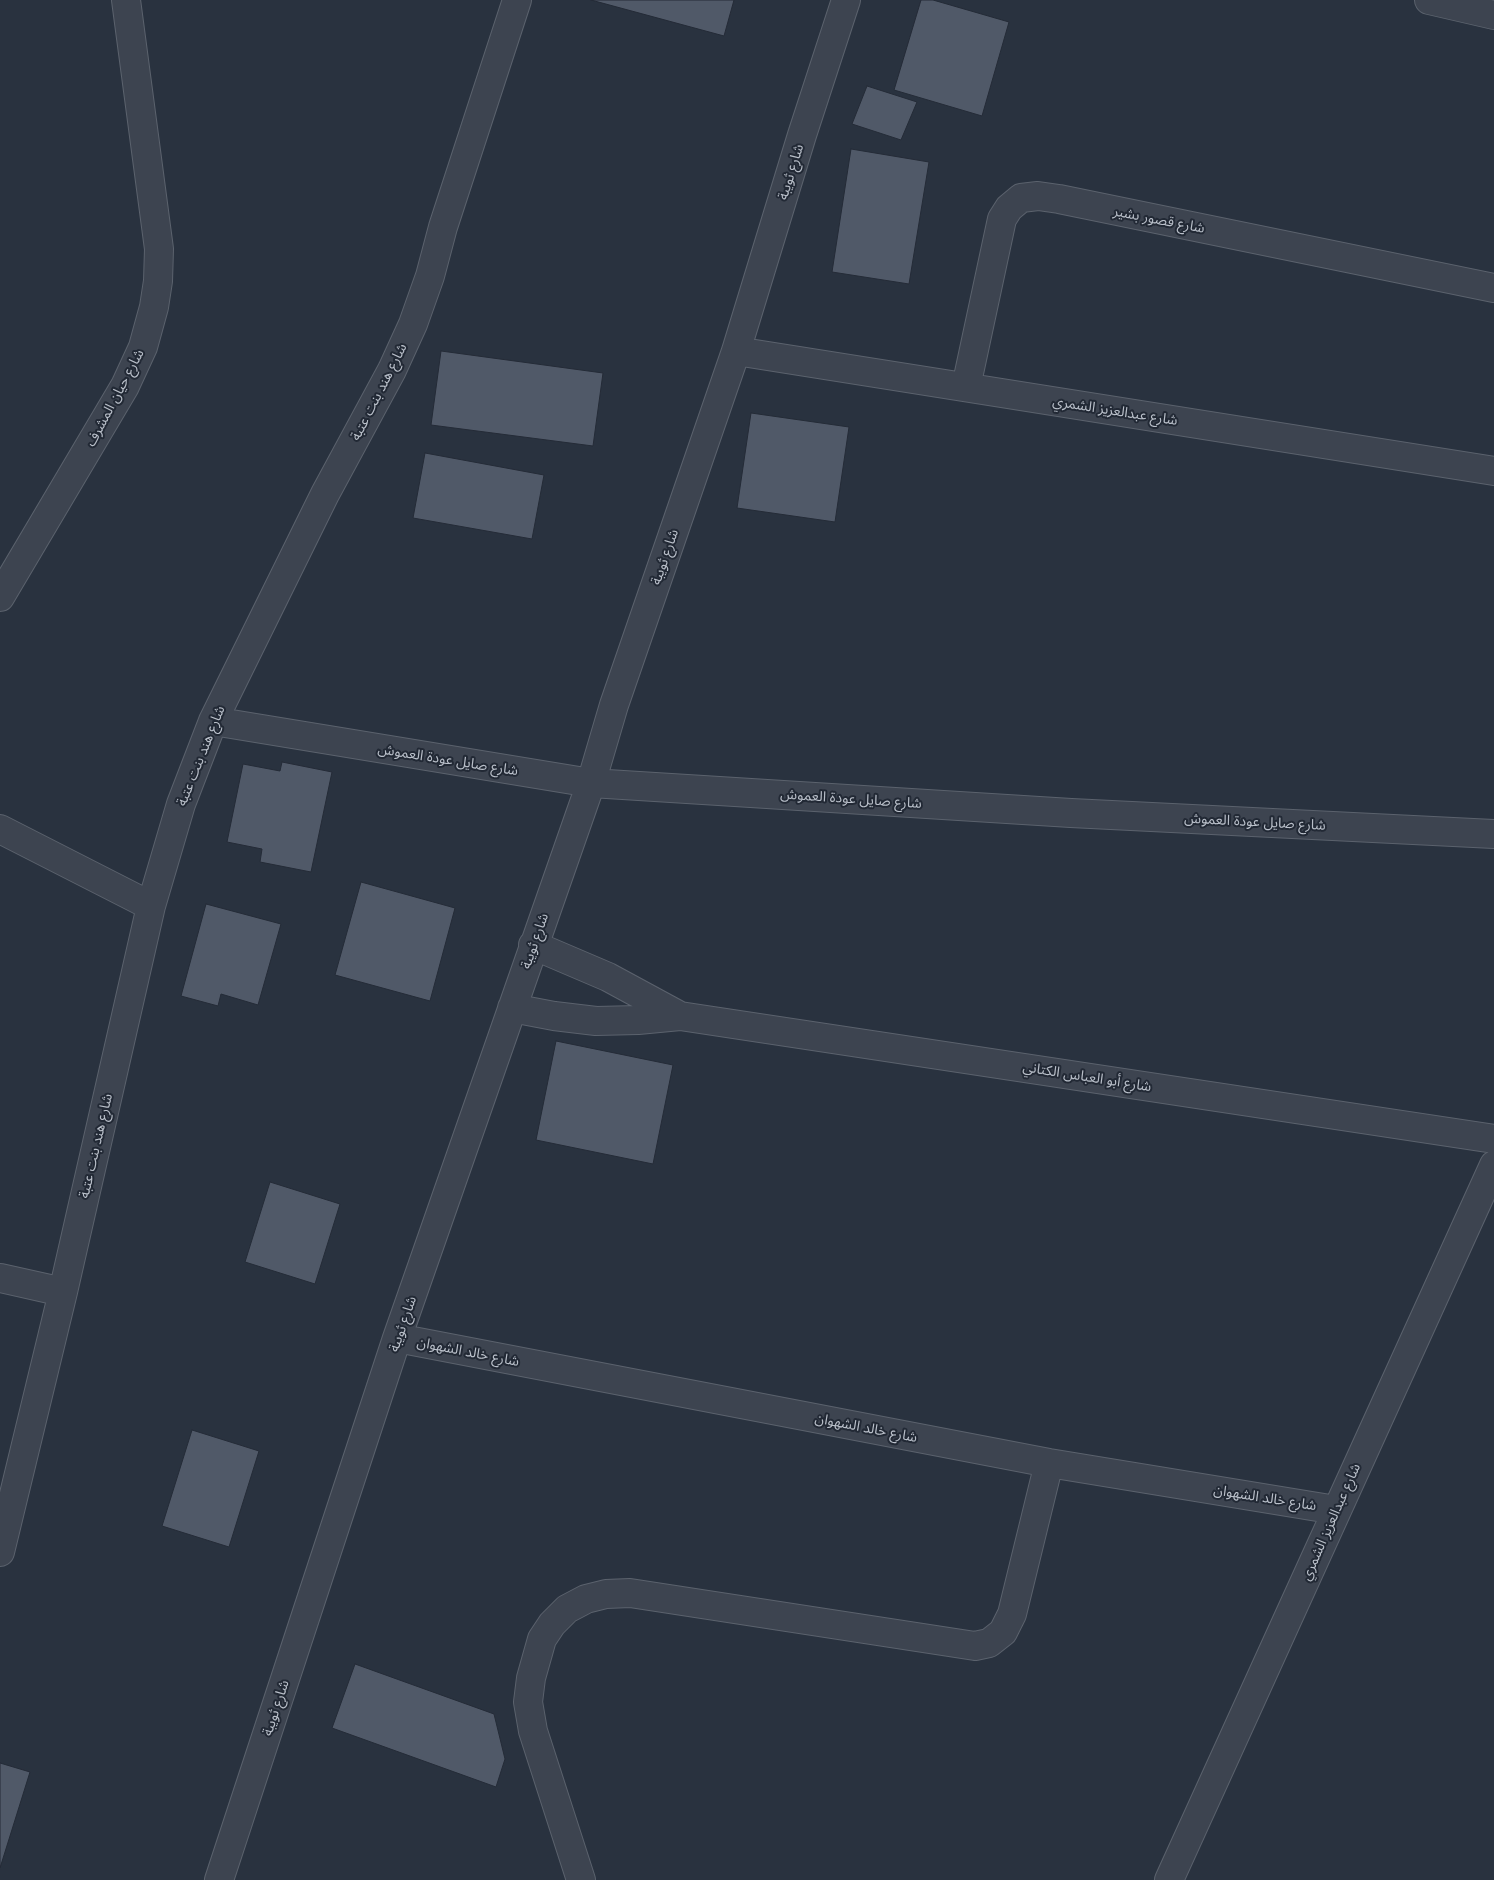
<!DOCTYPE html>
<meta charset="utf-8">
<style>
body{margin:0}
canvas{display:block;background:#29323f}
</style>
<canvas width="1494" height="1880"></canvas>
<script>
const context = document.querySelector('canvas').getContext('2d');
context.lineJoin = 'round';
function paint(path, color) { context.fillStyle = color; context.fill(path, 'evenodd'); }
const toPath = rows => new Path2D(rows.map(r => 'M' + r).join(''));
function stroke(path, color, width, dash) { context.strokeStyle = color; context.lineWidth = width; context.lineCap = dash ? 'butt' : 'round'; context.setLineDash(dash || []); context.stroke(path); }
function write(font, color, halo, rows, align = 'center') {
  context.font = font + ' Quicksand,"Noto Sans Arabic",sans-serif'; context.lineWidth = 4; context.setLineDash([]); context.textBaseline = 'middle'; context.strokeStyle = halo; context.fillStyle = color; for (const [text, x, y, turn = 0] of rows) {
    context.save(); context.translate(x, y); context.rotate((+turn || 0) * Math.PI / 180); context.textAlign = isNaN(turn) ? turn : align; if (halo) context.strokeText(text, 0, 0); context.fillText(text, 0, 0); context.restore();
  }
}
const building = toPath([
 [591,0,734,0,724,36,591,0],
 [921,0,933,0,1009,22,982,116,894,90,921,0],
 [867,86,917,102,901,140,852,124,867,86],
 [851,149,929,162,909,284,832,272,851,149],
 [441,351,603,373,593,446,431,425,441,351],
 [751,413,849,427,835,522,737,508,751,413],
 [425,453,544,475,532,539,413,518,425,453],
 [282,762,332,772,311,872,260,862,262,849,227,842,243,764,280,771,282,762],
 [361,882,455,908,430,1001,335,975,361,882],
 [206,904,281,924,258,1005,221,994,218,1006,181,996,206,904],
 [556,1041,673,1065,653,1164,536,1140,556,1041],
 [270,1182,340,1204,315,1284,245,1262,270,1182],
 [192,1430,259,1451,229,1547,162,1526,192,1430],
 [355,1664,494,1714,505,1759,496,1787,332,1728,355,1664],
 [0,1763,30,1772,0,1868,0,1763]
]);
paint(building, '#505968');
stroke(building, '#242b37', 1);
const minor = toPath([
 [1429,0,1494,15],
 [736,351,1494,471],
 [966,387,1002,219,1009,208,1021,198,1038,196,1059,199,1494,288],
 [0,597,125,386,143,347,154,307,158,281,159,249,126,0],
 [213,721,591,783,1071,813,1494,834],
 [0,829,151,906],
 [533,945,608,977,680,1016],
 [512,1008,554,1016,596,1021,638,1020,680,1016,1494,1139],
 [0,1278,63,1292],
 [397,1338,1049,1463,1336,1510],
 [0,1552,63,1292,151,906,181,804,213,721,325,494,392,370,413,324,430,276,443,227,517,0],
 [219,1880,397,1338,591,783,614,705,736,351,802,135,846,0],
 [581,1880,533,1731,528,1702,531,1678,542,1639,552,1624,567,1609,586,1599,606,1594,630,1593,975,1646,989,1643,1003,1632,1012,1614,1049,1463],
 [1169,1880,1494,1165]
]);
stroke(minor, '#5b626d', 30);
stroke(minor, '#3d4450', 28);
write('14px', '#bac0ca', '#222935', [
 ["شارع ثويبة",791,172,-73],
 ["شارع قصور بشير",1159,220,11],
 ["شارع هند بنت عتبة",379,392,-63],
 ["شارع حيان المشرف",115,398,-62],
 ["شارع عبدالعزيز الشمري",1115,411,9],
 ["شارع ثويبة",665,557,-71],
 ["شارع هند بنت عتبة",201,756,-68],
 ["شارع صايل عودة العموش",448,760,9],
 ["شارع صايل عودة العموش",851,799,4],
 ["شارع صايل عودة العموش",1255,822,3],
 ["شارع ثويبة",535,941,-71],
 ["شارع أبو العباس الكتاني",1087,1077,9],
 ["شارع هند بنت عتبة",96,1146,-77],
 ["شارع ثويبة",403,1324,-71],
 ["شارع خالد الشهوان",468,1352,11],
 ["شارع خالد الشهوان",866,1428,11],
 ["شارع خالد الشهوان",1265,1498,9],
 ["شارع عبدالعزيز الشمري",1331,1522,-66],
 ["شارع ثويبة",276,1708,-72]
]);
</script>
